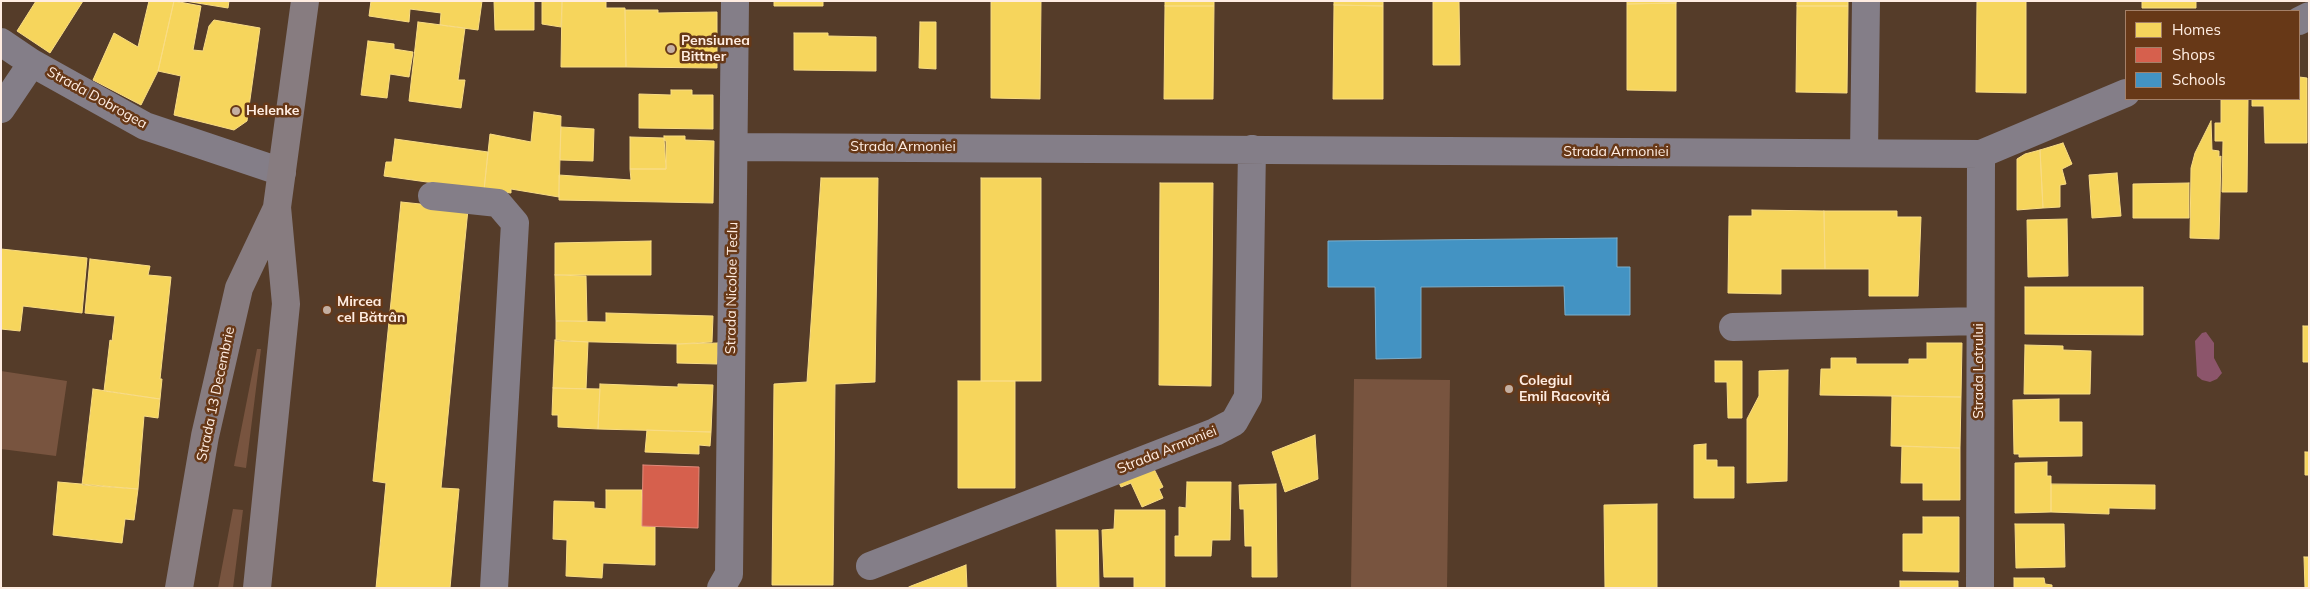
<!DOCTYPE html>
<meta charset="utf-8">
<style>
body{margin:0}
#map{position:relative;width:2310px;height:589px;overflow:hidden;background:#553c29;font-family:Mulish,sans-serif}
canvas{display:block}
.frame{position:absolute;inset:0;border:2px solid #ffede2;pointer-events:none}
.legend{position:absolute;left:2125px;top:10px;width:175px;height:90px;box-sizing:border-box;background:#673817;border:1px solid #a48068;margin:0;padding:6px 9px;list-style:none;font-size:15px;color:#ffede2}
.legend li{display:flex;align-items:center;gap:10px;height:25px}
.legend b{width:25px;border:1px solid #a48068}
</style>
<div id="map">
<canvas width="2310" height="589"></canvas>
<div class="frame"></div>
<ul class="legend">
<li><b style="height:14px;background:#f6d55c"></b>Homes</li>
<li><b style="height:14px;background:#d6604d"></b>Shops</li>
<li><b style="height:14px;background:#4393c3"></b>Schools</li>
</ul>
</div>
<script>
const context = document.querySelector('canvas').getContext('2d');
context.lineJoin = 'round';
function paint(path, color) { context.fillStyle = color; context.fill(path, 'evenodd'); }
const toPath = rows => new Path2D(rows.map(r => 'M' + r).join(''));
function stroke(path, color, width, dash) { context.strokeStyle = color; context.lineWidth = width; context.lineCap = dash ? 'butt' : 'round'; context.setLineDash(dash || []); context.stroke(path); }
function write(font, color, halo, rows, align = 'center') {
  context.font = font + ' Mulish,sans-serif'; context.lineWidth = 5; context.setLineDash([]); context.textBaseline = 'middle'; context.strokeStyle = halo; context.fillStyle = color; for (const [text, x, y, turn = 0] of rows) {
    context.save(); context.translate(x, y); context.rotate((+turn || 0) * Math.PI / 180); context.textAlign = isNaN(turn) ? turn : align; if (halo) context.strokeText(text, 0, 0); context.fillText(text, 0, 0); context.restore();
  }
}
paint(toPath([
 [257,349,261,349,246,468,234,466],
 [1,371,67,381,56,456,1,449],
 [1354,379,1450,380,1447,588,1351,588],
 [233,509,243,510,233,588,218,588]
]), '#78543f');
paint(toPath([
 [2206,332,2214,343,2214,358,2222,373,2217,379,2210,382,2202,380,2197,376,2195,341,2202,333]
]), '#8c556b');
const homes = toPath([
 [36,1,83,1,50,53,17,31,36,1],
 [149,1,174,1,158,71,141,105,93,80,114,33,138,47,149,1],
 [174,1,201,6,193,50,203,51,209,26,214,20,260,28,247,121,234,130,174,115,181,76,158,71,174,1],
 [185,1,229,1,228,8,185,1],
 [371,1,482,1,478,30,440,25,441,13,410,9,409,22,369,16,371,1],
 [494,1,534,1,534,30,495,30,494,1],
 [542,1,562,1,561,27,542,24,542,1],
 [562,1,606,1,606,8,625,8,626,67,561,67,562,1],
 [774,1,823,1,823,6,774,6,774,1],
 [991,1,1041,1,1040,99,991,98,991,1],
 [1165,1,1214,1,1214,6,1165,6,1165,1],
 [1334,1,1383,1,1383,6,1334,5,1334,1],
 [1433,1,1459,1,1460,65,1433,65,1433,1],
 [1627,1,1676,1,1676,3,1627,4,1627,1],
 [1797,1,1848,1,1848,6,1797,6,1797,1],
 [1977,1,2026,1,2026,93,1976,92,1977,1],
 [2142,1,2196,1,2196,8,2142,8,2142,1],
 [1676,3,1676,91,1627,90,1627,4,1676,3],
 [1334,5,1383,6,1383,99,1333,99,1334,5],
 [1165,6,1214,6,1213,99,1164,99,1165,6],
 [1797,6,1848,6,1847,93,1796,92,1797,6],
 [625,10,658,10,658,13,717,12,717,68,626,67,625,10],
 [418,22,465,28,458,80,465,80,461,108,409,101,418,22],
 [920,22,936,22,936,69,919,68,920,22],
 [794,33,828,33,828,36,876,37,876,71,794,70,794,33],
 [368,41,394,44,394,49,413,52,409,77,390,74,387,98,361,95,368,41],
 [2299,77,2307,78,2307,143,2265,143,2264,106,2252,106,2252,99,2299,99,2299,77],
 [671,90,692,90,692,95,713,95,713,129,639,128,639,94,671,95,671,90],
 [2221,99,2248,99,2247,192,2222,192,2223,141,2215,141,2215,123,2221,123,2221,99],
 [534,112,561,116,559,197,511,189,511,193,484,190,490,134,531,142,534,112],
 [2211,121,2212,150,2219,151,2219,157,2221,156,2219,239,2190,238,2191,168,2195,153,2211,121],
 [561,127,594,129,593,161,560,160,561,127],
 [664,136,685,136,685,140,714,141,713,203,559,200,559,175,631,180,630,169,666,169,666,141,664,140,664,136],
 [630,137,664,138,666,169,630,169,630,137],
 [395,139,488,152,484,190,384,176,386,162,392,162,395,139],
 [2063,143,2072,164,2062,169,2066,184,2060,185,2060,207,2043,208,2040,150,2063,143],
 [2040,150,2043,208,2017,210,2017,159,2025,154,2040,150],
 [2117,173,2121,216,2092,218,2089,175,2117,173],
 [821,178,878,178,875,382,835,384,833,585,772,585,774,384,807,382,821,178],
 [981,178,1041,178,1041,381,981,381,981,178],
 [1160,183,1213,183,1211,386,1159,385,1160,183],
 [2189,183,2189,218,2133,218,2133,184,2189,183],
 [401,202,468,209,441,488,459,489,450,588,376,588,386,483,373,481,401,202],
 [1752,210,1824,211,1825,269,1781,269,1781,294,1728,293,1729,216,1752,216,1752,210],
 [1824,211,1897,211,1897,217,1921,217,1918,296,1869,296,1869,269,1825,269,1824,211],
 [2067,219,2068,276,2028,277,2027,220,2067,219],
 [651,241,651,275,555,275,555,243,651,241],
 [1,249,87,258,82,313,23,306,20,331,1,329,1,249],
 [90,259,150,266,148,275,171,277,160,379,162,379,160,399,104,391,110,340,112,341,115,316,85,313,90,259],
 [555,275,586,276,587,321,556,321,555,275],
 [2025,287,2143,287,2143,335,2025,334,2025,287],
 [606,313,713,316,712,342,677,344,556,341,556,321,606,322,606,313],
 [2303,326,2309,326,2309,362,2303,362,2303,326],
 [555,340,588,342,586,389,553,388,555,340],
 [718,343,717,364,677,363,677,344,718,343],
 [1927,343,1962,343,1961,397,1820,395,1821,369,1831,369,1831,358,1856,358,1856,364,1909,364,1909,359,1927,359,1927,343],
 [2025,345,2063,346,2063,350,2091,351,2090,394,2024,394,2025,345],
 [1715,361,1742,361,1742,418,1728,418,1727,382,1715,382,1715,361],
 [1788,370,1787,481,1747,483,1747,419,1759,396,1759,371,1788,370],
 [958,381,1015,381,1015,488,958,488,958,381],
 [600,384,678,387,678,384,713,385,711,432,598,429,600,384],
 [553,388,600,389,598,429,558,427,558,415,552,415,553,388],
 [93,389,160,399,158,418,144,416,138,489,82,485,93,389],
 [1892,396,1961,397,1960,448,1891,446,1892,396],
 [2059,399,2059,422,2082,422,2082,456,2019,457,2019,454,2014,454,2013,400,2059,399],
 [647,430,711,432,710,446,699,445,699,454,645,452,647,430],
 [1315,435,1318,479,1285,492,1272,452,1315,435],
 [1706,444,1706,460,1717,460,1717,467,1734,467,1734,498,1694,498,1694,445,1706,444],
 [1902,446,1960,448,1960,500,1923,500,1923,483,1901,483,1902,446],
 [2305,452,2309,452,2309,475,2305,475,2305,452],
 [2047,462,2047,476,2051,476,2051,512,2015,513,2015,463,2047,462],
 [1152,465,1163,487,1159,489,1163,498,1142,507,1131,483,1121,487,1116,476,1152,465],
 [58,482,138,489,134,520,125,519,122,543,53,535,58,482],
 [1187,482,1231,482,1230,540,1212,540,1211,556,1175,556,1175,536,1179,536,1179,507,1186,508,1187,482],
 [1276,484,1277,577,1252,577,1252,546,1245,546,1244,509,1240,509,1239,485,1276,484],
 [2051,484,2155,485,2155,509,2109,508,2109,514,2051,512,2051,484],
 [606,490,642,490,642,526,655,526,655,565,603,563,602,578,566,576,567,540,553,539,554,501,594,502,594,508,606,509,606,490],
 [1657,504,1657,588,1605,588,1604,505,1657,504],
 [1115,510,1165,510,1165,588,1134,588,1134,577,1104,577,1102,530,1114,529,1115,510],
 [1923,517,1959,517,1959,572,1903,571,1903,534,1923,534,1923,517],
 [2015,524,2064,524,2065,567,2016,568,2015,524],
 [1056,530,1098,530,1099,588,1057,588,1056,530],
 [2304,557,2309,557,2309,588,2305,588,2304,557],
 [966,565,967,588,907,588,911,586,966,565],
 [2014,578,2044,578,2045,584,2052,585,2052,588,2014,588,2014,578],
 [1900,581,1958,581,1958,588,1900,588,1900,581]
]);
paint(homes, '#f6d55c');
stroke(homes, '#f9dc84', 1);
const shops = toPath([
 [643,465,699,467,698,528,642,526,643,465]
]);
paint(shops, '#d6604d');
stroke(shops, '#e28a7a', 1);
const schools = toPath([
 [1617,238,1617,267,1630,267,1630,315,1565,315,1564,286,1421,287,1421,358,1376,359,1375,287,1328,287,1328,241,1617,238]
]);
paint(schools, '#4393c3');
stroke(schools, '#7baecc', 1);
stroke(toPath([
 [2299,21,2309,16],
 [1,42,32,63,145,126,282,172],
 [1,109,32,63],
 [734,147,1981,154,2126,93],
 [1864,153,1866,1],
 [432,196,498,203,515,223,494,588],
 [1733,327,1979,321],
 [870,566,1215,432,1234,422,1248,397,1252,149],
 [721,588,729,574,735,1],
 [1980,588,1981,154]
]), '#847e88', 28);
stroke(toPath([
 [179,588,205,436,239,288,277,208],
 [257,588,286,304,277,207,305,1]
]), '#877c80', 28);
for (const [x, y, r, color] of [
 [671,49,5,"#c4afa1"],
 [236,111,5,"#c4afa1"],
 [327,310,5,"#c4afa1"],
 [1509,389,5,"#c4afa1"]
]) { const dot = new Path2D(); dot.arc(x, y, r, 0, 2 * Math.PI); context.fillStyle = color; context.fill(dot); stroke(dot, '#673817', 2); }
write('bold 14px', '#ffede2', '#673817', [
 ["Pensiunea",681,41],
 ["Bittner",681,57],
 ["Helenke",246,111],
 ["Mircea",337,302],
 ["cel Bătrân",337,318],
 ["Colegiul",1519,381],
 ["Emil Racoviță",1519,397]
], 'left');
write('14px', '#ffede2', '#673817', [
 ["Strada Dobrogea",97,98,29],
 ["Strada Armoniei",903,147],
 ["Strada Armoniei",1616,152],
 ["Strada Nicolae Teclu",732,288,-89],
 ["Strada Lotrului",1979,371,-90],
 ["Strada 13 Decembrie",216,394,-78],
 ["Strada Armoniei",1167,450,-22]
]);
</script>
